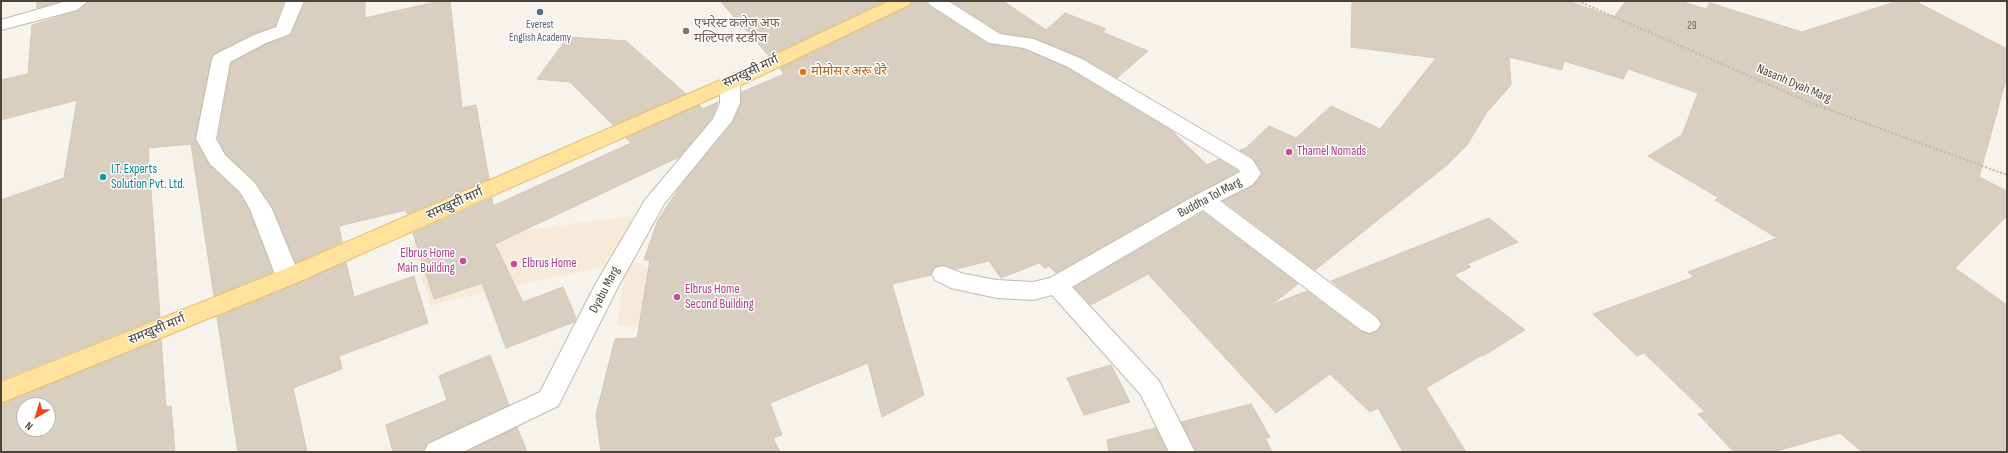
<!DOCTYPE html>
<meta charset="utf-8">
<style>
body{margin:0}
#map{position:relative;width:2008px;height:453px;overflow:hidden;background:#f6f3ec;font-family:"Sofia Sans Condensed",sans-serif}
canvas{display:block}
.frame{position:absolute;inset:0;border:2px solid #4b4439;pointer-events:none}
.north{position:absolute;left:16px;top:397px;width:40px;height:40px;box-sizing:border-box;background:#fff;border:1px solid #b7b4b0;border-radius:50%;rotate:218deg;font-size:11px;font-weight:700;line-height:16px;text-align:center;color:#4b4439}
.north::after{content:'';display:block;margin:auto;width:14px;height:18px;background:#fc3f1d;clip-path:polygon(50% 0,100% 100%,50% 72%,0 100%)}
</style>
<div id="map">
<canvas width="2008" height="453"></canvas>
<div class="frame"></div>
<div class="north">N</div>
</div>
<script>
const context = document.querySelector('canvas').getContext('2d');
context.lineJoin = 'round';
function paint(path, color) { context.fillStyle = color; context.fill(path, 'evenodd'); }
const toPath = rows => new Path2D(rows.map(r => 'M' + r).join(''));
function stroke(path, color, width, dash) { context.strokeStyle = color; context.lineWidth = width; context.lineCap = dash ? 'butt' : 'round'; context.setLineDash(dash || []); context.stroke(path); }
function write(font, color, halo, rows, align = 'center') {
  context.font = font + ' "Sofia Sans Condensed","Noto Sans Devanagari",sans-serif'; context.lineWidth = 3; context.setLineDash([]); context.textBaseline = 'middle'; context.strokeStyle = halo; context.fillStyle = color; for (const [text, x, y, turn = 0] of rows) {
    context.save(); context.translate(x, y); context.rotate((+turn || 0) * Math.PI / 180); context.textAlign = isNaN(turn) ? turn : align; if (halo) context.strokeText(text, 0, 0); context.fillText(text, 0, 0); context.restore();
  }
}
paint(toPath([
 [500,203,503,233,632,216,623,257,643,265,727,265,730,323,617,326,623,282,613,264,431,305,408,245]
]), '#f7ead8');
const building = toPath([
 [37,1,62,1,37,8,37,1],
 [89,1,284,1,275,26,253,34,213,54,195,139,209,165,239,193,249,210,273,272,214,296,191,144,148,148,160,317,1,380,1,200,64,178,77,100,1,120,1,80,28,74,32,25,77,11,89,1],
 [305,1,365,1,365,18,440,1,450,1,462,108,476,105,489,179,407,214,406,210,339,226,342,242,296,263,273,208,255,181,226,154,218,139,231,63,267,44,291,35,305,1],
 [720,1,885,1,769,56,720,1],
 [913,1,926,1,929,6,988,44,1024,49,1067,68,1172,131,1207,165,1219,159,1238,171,1056,273,1049,266,1045,268,1039,263,1001,278,989,261,956,269,943,265,934,267,931,275,892,284,924,395,882,417,868,363,770,403,782,435,773,438,780,452,601,452,596,415,615,339,637,338,650,260,644,260,658,220,680,187,733,122,741,104,742,92,784,74,780,68,910,6,913,1],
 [951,1,1003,1,1046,30,1065,13,1106,29,1102,32,1148,51,1117,78,1083,58,1035,38,1001,33,951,1],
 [1352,1,1568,1,1614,17,1626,1,1680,1,1706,9,1710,3,1802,32,1898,1,1915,1,2007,49,2007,76,1979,177,2007,191,2007,216,1955,268,2007,305,2007,452,1862,452,1840,433,1773,452,1734,452,1698,414,1705,412,1644,353,1637,356,1593,314,1694,277,1688,272,1777,238,1715,200,1719,198,1648,156,1682,135,1698,93,1628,69,1623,79,1564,61,1562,70,1509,57,1511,85,1487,112,1467,145,1447,165,1315,270,1223,201,1253,186,1259,179,1262,172,1253,158,1240,150,1246,148,1269,126,1296,138,1331,106,1380,129,1436,58,1351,47,1352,1],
 [568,37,626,41,686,94,613,125,570,82,537,79,568,37],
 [718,102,712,118,679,157,495,244,523,302,563,287,576,318,574,322,506,348,482,283,434,299,413,233,492,198,493,206,631,143,626,138,699,105,703,109,718,102],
 [1203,212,1298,284,1271,305,1307,291,1360,331,1368,334,1378,331,1382,325,1378,317,1331,281,1489,218,1518,242,1467,264,1471,267,1454,275,1525,330,1483,356,1482,355,1426,388,1466,452,1403,452,1378,408,1370,412,1330,374,1276,413,1148,274,1091,305,1074,287,1203,212],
 [346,262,354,297,414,276,428,323,339,356,342,369,293,388,307,452,238,452,217,317,346,262],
 [161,339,166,407,171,406,175,452,1,452,1,404,161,339],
 [24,405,48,405,48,429,24,429,24,405],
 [490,355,509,405,427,443,423,452,393,452,386,425,447,400,439,376,490,355],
 [1111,365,1130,402,1084,415,1067,378,1111,365],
 [1251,404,1270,437,1265,438,1272,452,1196,452,1181,422,1251,404],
 [517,427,527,452,466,452,517,427],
 [1156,428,1167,452,1109,452,1107,440,1156,428]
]);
paint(building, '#d8cfc1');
stroke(building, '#d3c7b4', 1);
const minor = toPath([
 [67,1,88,1,77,10,1,30,1,20,67,1],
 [286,1,304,1,290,34,266,43,230,62,216,139,225,155,254,182,272,209,300,277,296,283,288,285,280,283,276,277,250,209,240,192,210,164,196,139,212,59,214,55,254,35,276,27,286,1],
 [927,1,948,1,1000,34,1034,39,1082,59,1252,159,1261,173,1258,178,1252,185,1220,201,1377,318,1381,324,1377,330,1369,333,1361,330,1203,210,1072,287,1159,381,1195,452,1169,452,1141,395,1052,295,1033,300,997,298,951,288,935,280,932,274,935,268,943,266,964,274,997,280,1033,282,1050,278,1196,195,1240,172,1238,169,1068,67,1024,48,989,43,930,5,927,1],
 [730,77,737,79,740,83,740,103,732,121,664,204,619,285,558,406,463,452,424,452,428,444,540,392,595,285,645,200,713,119,720,103,720,83,723,79,730,77]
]);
const major = toPath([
 [889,1,912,1,909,5,737,87,296,283,1,403,1,382,280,271,723,79,889,1]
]);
stroke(minor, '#c2bbae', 2);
stroke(major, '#e6c16a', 2);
stroke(toPath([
 [1578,1,1811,103,2007,175]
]), '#c4b79f', 2, [2, 2]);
paint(minor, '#fff');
paint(major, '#ffe39c');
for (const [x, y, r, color] of [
 [540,12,4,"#5c6f8a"],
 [686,31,4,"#8d6e63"],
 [803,72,4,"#e8710a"],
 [1289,152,4,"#d1479c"],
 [103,177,4,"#0f9aa8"],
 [463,261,4,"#d1479c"],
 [514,264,4,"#d1479c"],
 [677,297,4,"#d1479c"]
]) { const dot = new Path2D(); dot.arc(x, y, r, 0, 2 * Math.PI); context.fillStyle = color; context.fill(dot); stroke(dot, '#fff', 1.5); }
write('11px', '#4e5e75', '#fff', [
 ["Everest",540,25],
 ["English Academy",540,38]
]);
write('11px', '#6e675b', null, [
 ["29",1692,26]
]);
write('13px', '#785e54', '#fff', [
 ["एभरेस्ट कलेज अफ",694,24],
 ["मल्टिपल स्टडीज",694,39]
], 'left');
write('13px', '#4b4439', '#fff', [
 ["समखुसी मार्ग",751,72,-25],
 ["Nasanh Dyah Marg",1794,84,23],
 ["Buddha Tol Marg",1210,198,-28],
 ["समखुसी मार्ग",455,204,-24],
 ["Dyabu Marg",605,290,-62],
 ["समखुसी मार्ग",157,330,-22]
]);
write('13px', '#c56008', '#fff', [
 ["मोमोस र अरू धेरै",811,72]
], 'left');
write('13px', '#b23c85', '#fff', [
 ["Thamel Nomads",1297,152],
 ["Elbrus Home",455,254,"right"],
 ["Main Building",455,269,"right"],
 ["Elbrus Home",522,264],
 ["Elbrus Home",685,290],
 ["Second Building",685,305]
], 'left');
write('13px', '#0d838f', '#fff', [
 ["I.T. Experts",111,170],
 ["Solution Pvt. Ltd.",111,185]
], 'left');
</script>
